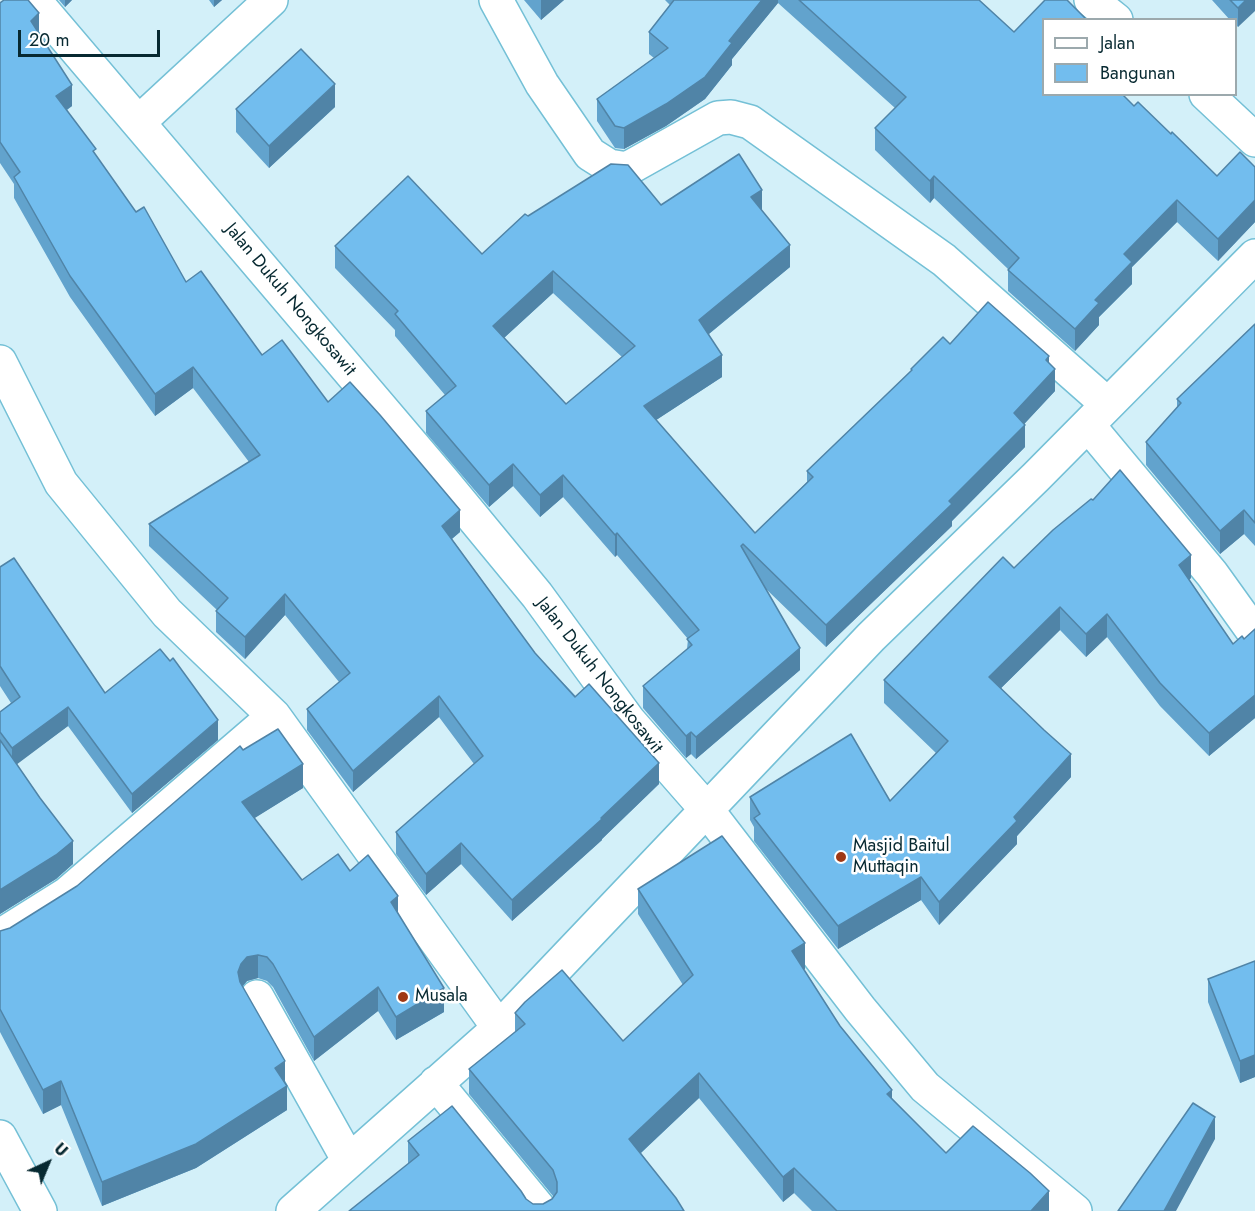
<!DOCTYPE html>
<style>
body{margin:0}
#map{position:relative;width:1255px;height:1211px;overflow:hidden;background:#d3f0f9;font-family:Jost,sans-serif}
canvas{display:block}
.legend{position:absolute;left:1042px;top:18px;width:195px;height:78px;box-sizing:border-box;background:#fff;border:2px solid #9ca9ad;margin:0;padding:8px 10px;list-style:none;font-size:18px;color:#072931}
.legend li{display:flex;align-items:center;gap:12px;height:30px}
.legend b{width:30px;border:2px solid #9ca9ad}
.north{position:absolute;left:18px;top:1133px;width:60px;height:60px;-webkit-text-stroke:4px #fff;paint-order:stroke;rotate:44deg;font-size:16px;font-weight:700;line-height:24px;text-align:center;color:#072931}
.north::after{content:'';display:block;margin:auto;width:21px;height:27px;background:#072931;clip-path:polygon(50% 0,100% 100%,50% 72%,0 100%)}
.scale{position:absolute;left:18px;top:30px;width:142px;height:27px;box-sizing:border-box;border:3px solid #072931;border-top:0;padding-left:8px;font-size:18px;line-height:21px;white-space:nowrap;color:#072931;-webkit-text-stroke:4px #fff;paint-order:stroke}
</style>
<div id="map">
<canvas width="1255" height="1211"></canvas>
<ul class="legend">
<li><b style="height:8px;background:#fff"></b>Jalan</li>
<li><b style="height:16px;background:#72bdee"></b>Bangunan</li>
</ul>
<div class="north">U</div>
<div class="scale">20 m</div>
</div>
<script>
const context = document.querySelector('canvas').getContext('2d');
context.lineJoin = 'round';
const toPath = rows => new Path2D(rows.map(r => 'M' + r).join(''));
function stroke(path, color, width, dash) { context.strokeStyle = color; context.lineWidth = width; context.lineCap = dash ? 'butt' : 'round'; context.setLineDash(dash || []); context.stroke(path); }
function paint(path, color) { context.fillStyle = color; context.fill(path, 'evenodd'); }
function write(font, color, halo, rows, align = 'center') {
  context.font = font + ' Jost,sans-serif'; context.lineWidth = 5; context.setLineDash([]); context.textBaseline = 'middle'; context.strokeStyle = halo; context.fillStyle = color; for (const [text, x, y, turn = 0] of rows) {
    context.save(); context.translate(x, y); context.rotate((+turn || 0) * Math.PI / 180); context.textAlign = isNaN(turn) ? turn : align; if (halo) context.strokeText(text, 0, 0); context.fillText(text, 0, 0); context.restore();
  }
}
const minor = toPath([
 [34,0,443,481,537,595,629,721,707,810,860,1009,925,1087,1075,1211],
 [496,0,542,84,590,154,609,166,627,169,718,118,731,117,750,122,944,260,1107,404],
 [1091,0,1116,20],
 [1206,94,1255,140],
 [139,122,271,0],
 [0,362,61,483,167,613,274,716,499,1028],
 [1088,425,1212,574,1255,634],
 [0,936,67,894,274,716],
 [257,997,349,1161],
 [436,1083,538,1207,539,1211],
 [0,1137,40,1211],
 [293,1211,499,1028,871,637,1036,477,1255,256]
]);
stroke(minor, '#74c0d6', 36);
stroke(minor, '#fff', 33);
paint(toPath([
 [59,0,72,0,65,7],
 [209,0,222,0,214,7],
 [524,0,564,0,541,20],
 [665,0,979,0,1014,32,1044,20,1134,106,1171,134,1217,176,1255,167,1255,222,1218,261,1177,222,1132,267,1132,284,1099,317,1099,325,1075,351,1008,291,1008,269,934,198,930,203,875,150,875,128,895,108,778,3,732,59,732,65,705,99,666,126,624,149,615,148,597,121,597,99,654,58,649,54,649,32,670,5],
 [1212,0,1255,0,1238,27,1236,25,1236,20,1230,20],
 [0,3,39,33,72,106,67,110,96,157,186,282,262,355,328,402,460,532,452,539,535,653,659,784,602,839,602,840,512,921,461,864,426,895,396,854,396,832,474,764,439,717,353,792,307,730,307,709,339,682,285,615,245,659,216,632,216,611,217,610,149,546,149,524,249,462,193,388,155,416,70,297,14,198,14,184,0,163],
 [335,107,269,168,236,132,236,109],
 [661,205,762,211,790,267,709,334,722,377,656,420,755,533,807,482,807,471,911,371,911,369,950,344,1049,363,1055,391,1024,424,1025,447,952,521,952,526,826,647,765,588,800,670,696,759,691,754,686,758,643,708,643,686,687,649,688,639,617,555,615,557,563,497,540,517,513,486,489,507,426,433,426,411,445,395,395,336,395,330,335,268,335,246,482,254,528,216],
 [553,293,622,357,566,404,504,338],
 [1255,324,1255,546,1244,534,1220,554,1146,465,1146,442,1177,408,1177,399],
 [0,567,105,693,218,740,132,813,68,726,16,764,73,864,56,879,0,914,0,712,11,703,0,686],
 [1014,568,1191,578,1189,580,1233,644,1244,639,1255,629,1255,718,1209,756,1160,706,1107,637,1086,657,1060,630,1001,688,1071,777,1017,836,1017,844,939,925,921,900,838,949,754,841,754,827,750,820,750,797,890,801,936,753,884,703,884,680],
 [243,750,303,788,254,818,302,880,350,871,398,913,444,1012,396,1040,378,1011,314,1061,273,987,267,981,258,978,247,981,243,986,285,1083,287,1110,196,1168,102,1206,61,1105,43,1114,0,1032,0,931,10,928,77,886],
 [638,889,805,969,804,969,840,1026,892,1098,946,1153,1049,1211,812,1211,794,1193,783,1202,699,1098,641,1153,684,1211,349,1211,408,1164,408,1141,533,1204,543,1204,552,1199,553,1197,553,1196,469,1094,469,1069,515,1032,515,1013,623,1041,683,985,638,914],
 [1255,961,1255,1077,1240,1083,1208,1002,1208,979]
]), '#62a3cd');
paint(toPath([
 [65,0,72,0,65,7],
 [214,0,222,0,214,7],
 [541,0,564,0,541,20],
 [762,0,778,0,778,3,732,59,732,65,705,99,666,126,624,149,624,128,729,41],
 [1246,0,1255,0,1255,11,1238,27,1238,8],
 [39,13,39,35,31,21],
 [335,84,335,107,269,168,269,146],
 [72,85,72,106,56,117,56,96],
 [934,176,934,198,930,203,930,181],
 [762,190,762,211,751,197],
 [1177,200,1177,222,1132,267,1132,284,1099,317,1099,325,1075,351,1075,329,1124,254],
 [1255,200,1255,222,1218,261,1218,239],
 [790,245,790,267,699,342,699,320],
 [553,271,553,293,493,348,493,326],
 [722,355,722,377,644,428,644,406],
 [1049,356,1049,375,1055,369,1055,391,1014,435,1014,413,1046,360],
 [193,367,193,388,155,416,155,394],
 [1025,425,1025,447,952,521,952,526,826,647,826,625],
 [513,464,513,486,489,507,489,485],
 [563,475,563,497,540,517,540,495],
 [460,510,460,532,442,547,442,526],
 [1244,510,1244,534,1220,554,1220,531],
 [617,533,617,555,615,557,615,535],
 [1191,555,1191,578,1179,588,1179,565],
 [285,594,285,615,245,659,245,637],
 [1060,607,1060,630,989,700,989,677],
 [1107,614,1107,637,1086,657,1086,634],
 [800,648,800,670,696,759,696,737],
 [1255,695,1255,718,1209,756,1209,733],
 [439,696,439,717,353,792,353,771],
 [68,707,68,726,12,768,12,748],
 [218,720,218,740,132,813,132,794],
 [691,732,691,754,686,758,686,736],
 [1071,754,1071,777,1017,836,1017,844,939,925,939,902,1014,817],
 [659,763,659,784,602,839,602,840,512,921,512,900,601,818],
 [303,764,303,788,242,826,242,802],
 [73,841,73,864,56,879,0,914,0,890],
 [461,843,461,864,426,895,426,874],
 [921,877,921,900,838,949,838,926],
 [398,896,398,920,391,902],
 [805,943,805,969,792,976,792,951],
 [258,955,258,978,247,981,241,988,238,972,241,964,247,957],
 [378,987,378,1011,314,1061,314,1037],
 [444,988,444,1012,396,1040,396,1017],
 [1255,1055,1255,1077,1240,1083,1240,1061],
 [285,1061,285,1085,275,1068],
 [699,1073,699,1098,629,1164,629,1139],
 [61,1081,61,1105,43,1114,43,1090],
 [287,1086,287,1110,196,1168,102,1206,102,1182],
 [892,1090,892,1116,887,1094],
 [1215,1117,1215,1139,1176,1211,1164,1211],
 [794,1168,794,1193,783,1202,783,1177],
 [1049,1191,1049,1211,1031,1211]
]), '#5084a7');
const building = toPath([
 [4,0,28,0,39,13,31,21,72,85,56,96,96,149,93,151,136,212,144,207,186,282,201,271,262,355,282,340,328,402,350,382,380,415,460,510,442,526,535,653,575,697,589,684,659,763,601,818,602,819,512,900,461,843,426,874,396,832,483,756,439,696,353,771,307,709,350,673,285,594,245,637,216,611,228,598,149,524,260,455,193,367,155,394,70,276,14,177,20,172,0,142,0,3,4,0],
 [674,0,762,0,729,41,732,43,705,77,666,104,624,128,615,126,597,99,668,48,649,32,674,0],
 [799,0,979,0,1014,32,1045,0,1067,0,1087,20,1044,20,1044,94,1122,94,1134,106,1138,102,1171,134,1172,132,1217,176,1240,152,1255,167,1255,200,1218,239,1177,200,1124,254,1132,262,1095,300,1099,303,1075,329,1008,270,1019,258,934,176,930,181,875,128,906,97,799,0],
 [1230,0,1246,0,1238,8,1230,0],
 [301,49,335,84,269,146,236,109,301,49],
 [739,154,762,190,751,197,790,245,699,320,722,355,644,406,755,533,813,477,807,471,912,370,911,369,943,337,950,344,988,302,1049,356,1046,360,1055,369,1014,413,1025,425,949,501,952,504,826,625,743,544,741,546,800,648,696,737,691,732,686,736,643,686,692,645,687,639,699,630,617,533,615,535,563,475,540,495,513,464,489,485,426,411,456,386,395,314,398,311,335,246,408,176,482,254,525,214,528,216,611,164,628,165,661,205,739,154],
 [553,271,635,346,566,404,493,326,553,271],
 [1255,324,1255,523,1244,510,1220,531,1146,442,1181,403,1177,399,1255,324],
 [1120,470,1191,555,1179,565,1233,644,1242,636,1244,639,1255,629,1255,695,1209,733,1160,683,1107,614,1086,634,1060,607,989,677,1044,730,1071,754,1014,817,1017,821,939,902,921,877,838,926,754,818,760,814,750,797,851,734,890,801,948,741,884,680,1003,557,1014,568,1053,530,1091,499,1093,500,1120,470],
 [14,558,105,693,160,649,170,661,173,658,218,720,132,794,68,707,12,748,0,732,0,712,20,697,0,666,0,567,14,558],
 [278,729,303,764,242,802,302,880,338,854,350,871,368,855,398,896,391,902,444,988,396,1017,378,987,314,1037,273,964,267,957,258,955,247,957,241,964,238,972,240,982,285,1061,275,1068,287,1086,196,1144,102,1182,61,1081,43,1090,0,1009,0,931,10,928,77,886,240,746,243,750,278,729],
 [0,740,40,798,73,841,56,855,0,890,0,740],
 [722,836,805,943,792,951,840,1026,892,1090,887,1094,946,1153,973,1126,1030,1173,1049,1191,1031,1211,837,1211,794,1168,783,1177,699,1073,629,1139,676,1198,684,1211,349,1211,419,1155,408,1141,452,1106,521,1191,526,1199,533,1204,543,1204,552,1199,557,1192,557,1182,553,1170,469,1069,525,1024,515,1013,525,1002,562,970,623,1041,693,975,638,889,722,836],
 [1255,961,1255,1055,1240,1061,1208,979,1255,961],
 [1193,1103,1215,1117,1164,1211,1118,1211,1193,1103]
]);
paint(building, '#72bdee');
stroke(building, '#5084a7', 1.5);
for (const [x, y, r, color] of [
 [841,857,6,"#9f3814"],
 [403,997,6,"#9f3814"]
]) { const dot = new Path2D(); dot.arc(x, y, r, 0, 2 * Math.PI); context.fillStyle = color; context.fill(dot); stroke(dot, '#fff', 2); }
write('18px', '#072931', '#fff', [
 ["Jalan Dukuh Nongkosawit",290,300,50],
 ["Jalan Dukuh Nongkosawit",599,676,52]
]);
write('18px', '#072931', '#fff', [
 ["Masjid Baitul",853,847],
 ["Muttaqin",853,868],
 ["Musala",415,997]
], 'left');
</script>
